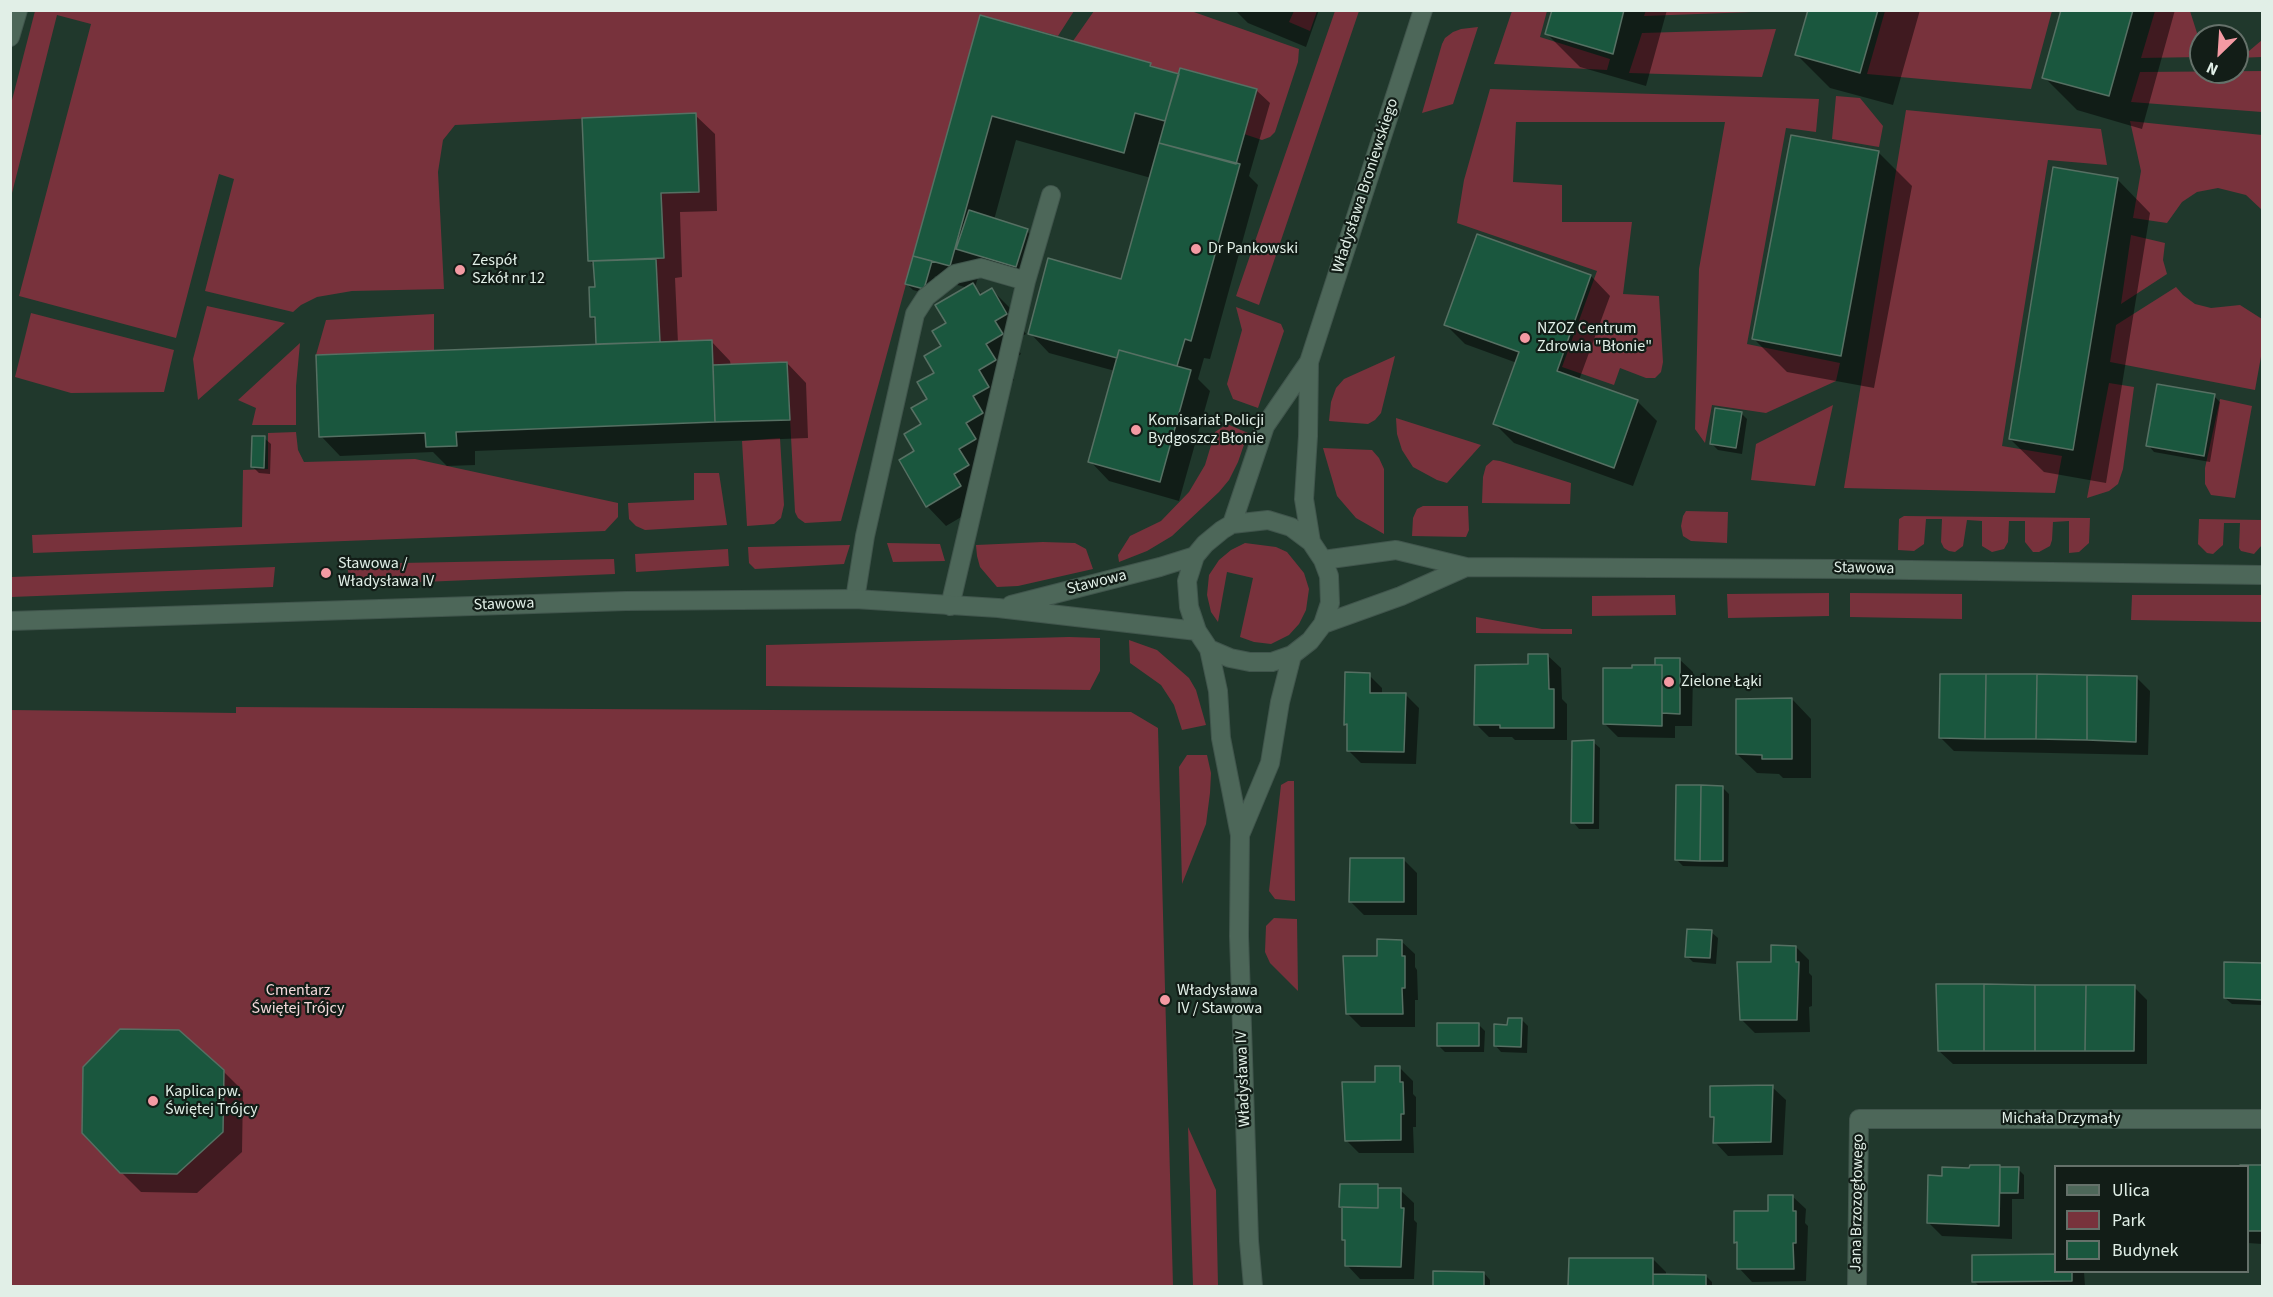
<!DOCTYPE html>
<meta charset="utf-8">
<style>
body{margin:0}
#map{position:relative;width:2273px;height:1297px;overflow:hidden;background:#20382c;font-family:"Source Sans 3",sans-serif}
canvas{display:block}
.frame{position:absolute;inset:0;border:12px solid #e1efe7;pointer-events:none}
.legend{position:absolute;left:2054px;top:1165px;width:195px;height:108px;box-sizing:border-box;background:#121d17;border:2px solid #65716a;margin:0;padding:8px 10px;list-style:none;font-size:18px;color:#e1efe7}
.legend li{display:flex;align-items:center;gap:12px;height:30px}
.legend b{width:30px;border:2px solid #65716a}
.north{position:absolute;left:2189px;top:24px;width:60px;height:60px;box-sizing:border-box;background:#121d17;border:2px solid #65716a;border-radius:50%;rotate:205deg;font-size:16px;font-weight:700;line-height:24px;text-align:center;color:#e1efe7}
.north::after{content:'';display:block;margin:auto;width:21px;height:27px;background:#f49aa3;clip-path:polygon(50% 0,100% 100%,50% 72%,0 100%)}
</style>
<div id="map">
<canvas width="2273" height="1297"></canvas>
<div class="frame"></div>
<ul class="legend">
<li><b style="height:8px;background:#4d6759"></b>Ulica</li>
<li><b style="height:16px;background:#78323c"></b>Park</li>
<li><b style="height:16px;background:#1a573e"></b>Budynek</li>
</ul>
<div class="north">N</div>
</div>
<script>
const context = document.querySelector('canvas').getContext('2d');
context.lineJoin = 'round';
function paint(path, color) { context.fillStyle = color; context.fill(path, 'evenodd'); }
const toPath = rows => new Path2D(rows.map(r => 'M' + r).join(''));
function stroke(path, color, width, dash) { context.strokeStyle = color; context.lineWidth = width; context.lineCap = dash ? 'butt' : 'round'; context.setLineDash(dash || []); context.stroke(path); }
function write(font, color, halo, rows, align = 'center') {
  context.font = font + ' "Source Sans 3",sans-serif'; context.lineWidth = 4.5; context.setLineDash([]); context.textBaseline = 'middle'; context.strokeStyle = halo; context.fillStyle = color; for (const [text, x, y, turn = 0] of rows) {
    context.save(); context.translate(x, y); context.rotate((+turn || 0) * Math.PI / 180); context.textAlign = isNaN(turn) ? turn : align; if (halo) context.strokeText(text, 0, 0); context.fillText(text, 0, 0); context.restore();
  }
}
paint(toPath([
 [1646,10,1779,10,1779,11,1644,16],
 [35,11,1074,11,1058,36,980,15,841,521,805,523,798,518,795,512,787,362,713,365,711,340,660,342,656,259,664,258,661,193,698,192,695,113,455,125,443,140,438,172,444,289,352,291,317,297,301,305,293,312,205,291,234,179,219,174,176,338,19,296,91,24,57,15,11,197,11,104],
 [1094,11,1191,11,1299,49,1298,62,1275,132,1270,137,1262,140,1244,134,1257,89,1181,68,1179,74,1150,66,1151,63,1073,41],
 [1294,11,1317,11,1310,31,1289,22],
 [1335,11,1359,11,1259,305,1236,296],
 [1512,11,1547,11,1540,37,1610,59,1607,70,1494,64],
 [1885,11,1885,10,2052,11,2031,89,1867,74],
 [2155,11,2190,11,2197,33,2201,36,2201,57,2141,58],
 [1478,27,1453,104,1422,113,1442,44,1445,38,1453,32,1461,29],
 [1776,29,1762,77,1629,73,1642,33],
 [2262,40,2262,57,2237,58,2237,49,2249,51],
 [2262,71,2262,112,2131,102,2140,72],
 [1490,89,1819,99,1816,132,1786,128,1747,344,1840,363,1836,381,1766,413,1712,405,1705,443,1695,429,1699,269,1725,122,1516,122,1513,182,1562,185,1562,222,1632,222,1623,294,1659,296,1663,362,1661,372,1655,378,1646,378,1620,368,1614,385,1562,367,1597,271,1457,223,1464,180],
 [1836,96,1860,98,1883,126,1879,147,1832,139],
 [1906,110,2101,129,2107,165,2048,160,2002,446,2062,456,2055,493,1844,488],
 [2130,121,2262,135,2262,210,2246,195,2218,188,2197,192,2182,202,2167,223,2133,218,2141,171],
 [2131,235,2165,243,2163,260,2167,274,2121,304],
 [2176,287,2183,295,2195,304,2211,308,2240,305,2262,319,2262,351,2255,390,2110,362,2116,325],
 [207,306,285,323,198,400,193,359],
 [1236,307,1281,324,1284,331,1258,408,1233,399,1227,384,1242,330],
 [31,313,174,350,164,392,71,393,15,377],
 [434,314,434,350,316,355,326,320],
 [300,343,296,386,296,425,252,425,256,408,238,400],
 [1395,356,1381,413,1375,420,1368,424,1329,421,1331,402,1336,388,1344,379],
 [2109,383,2134,387,2123,469,2118,484,2109,491,2087,498],
 [2220,399,2252,406,2235,498,2211,495,2205,484,2205,468],
 [1833,405,1815,486,1751,480,1756,444],
 [1396,418,1481,445,1447,483,1437,480,1413,467,1402,450,1397,434],
 [1227,424,1248,433,1238,462,1229,480,1219,492,1172,536,1147,551,1119,562,1118,555,1130,536,1161,521,1189,492,1205,465,1215,432],
 [296,432,298,450,304,462,415,459,618,503,618,517,605,531,33,553,32,535,242,527,243,470,268,469,268,433],
 [780,438,784,505,781,518,774,524,747,526,742,441],
 [1323,448,1372,450,1379,458,1384,469,1384,534,1356,518,1337,496],
 [1493,460,1500,461,1571,483,1570,504,1482,503,1483,477,1486,466],
 [694,473,719,473,727,525,645,530,636,526,629,519,628,503,694,500],
 [1423,506,1468,506,1469,530,1466,537,1412,536,1413,518,1417,509],
 [1686,511,1728,512,1727,543,1691,541,1683,536,1681,526,1683,516],
 [1904,516,2090,518,2089,543,2079,552,2069,553,2069,521,2053,522,2052,540,2050,546,2039,552,2033,552,2025,542,2025,521,2009,521,2008,542,2004,549,1992,552,1982,546,1982,521,1967,520,1963,546,1955,552,1949,551,1944,548,1941,542,1942,519,1926,519,1924,544,1914,551,1898,550,1899,519],
 [2199,519,2262,520,2262,545,2254,554,2241,551,2239,548,2240,523,2224,523,2223,545,2213,554,2207,553,2198,544],
 [1043,542,1075,543,1086,549,1093,569,1018,586,997,587,980,567,977,556,976,545],
 [887,543,940,544,945,561,893,562],
 [1245,543,1276,547,1287,552,1304,573,1309,589,1306,610,1299,624,1289,635,1271,644,1254,642,1240,637,1253,578,1227,572,1218,622,1211,612,1207,595,1209,575,1219,560,1231,550],
 [850,545,844,564,755,569,749,563,748,547],
 [728,549,729,566,636,572,635,554],
 [614,559,615,574,350,585,347,564],
 [275,567,273,587,11,597,11,577],
 [1829,593,1829,616,1728,618,1727,594],
 [1850,593,1962,594,1962,619,1850,617],
 [1675,595,1676,615,1592,616,1592,596],
 [2132,595,2262,595,2262,622,2131,620],
 [1476,617,1542,629,1572,629,1572,634,1476,633],
 [1069,637,1100,638,1100,671,1090,690,766,686,766,645],
 [1129,640,1157,650,1189,678,1196,690,1206,725,1182,730,1174,705,1161,685,1130,663],
 [236,707,1131,712,1158,728,1173,1286,11,1286,11,710,236,713],
 [1187,755,1207,755,1211,773,1210,793,1206,824,1182,884,1179,767],
 [1288,781,1294,781,1295,901,1275,899,1269,891,1281,785],
 [1274,918,1297,919,1298,991,1270,963,1265,952,1266,926],
 [1188,1127,1216,1190,1218,1286,1193,1286]
]), '#78323c');
paint(toPath([
 [1235,10,1319,10,1306,47,1248,23],
 [1553,10,1667,10,1646,86,1580,67,1547,34],
 [1809,10,1920,10,1893,105,1830,88,1797,55],
 [2062,10,2175,10,2142,129,2077,110,2044,77],
 [981,17,1150,64,1155,69,1256,90,1270,103,1249,176,1258,185,1210,359,1204,358,1198,379,1210,391,1179,501,1109,481,1090,461,1115,371,1049,353,1030,333,1122,281,1151,178,1016,140,994,220,1027,231,1040,244,1029,279,982,265,975,287,983,295,992,290,1011,309,1026,334,1013,341,1021,354,1005,364,1014,380,997,390,1007,407,991,416,1001,433,985,443,994,459,978,469,980,506,946,526,927,506,916,452,948,324,968,288,940,280,935,276,930,295,913,290,907,284],
 [695,115,715,134,717,211,680,212,682,277,675,278,678,343,711,341,730,361,731,366,787,363,806,383,808,438,475,451,475,465,447,466,433,452,340,456,321,436,598,345,597,322,592,317,596,288,595,266,589,260],
 [1879,153,1912,186,1874,388,1787,372,1754,339],
 [2117,179,2150,213,2106,483,2044,472,2010,439],
 [1478,236,1591,276,1610,296,1579,380,1637,401,1657,421,1633,486,1514,443,1495,424,1517,363,1465,344,1445,324],
 [2214,396,2220,402,2210,462,2154,452,2148,445],
 [1741,413,1747,419,1742,454,1718,450,1712,444],
 [264,438,271,444,270,474,259,473,253,467],
 [1547,655,1561,668,1562,699,1567,704,1567,740,1515,740,1512,737,1489,737,1476,724,1529,665],
 [1679,659,1693,672,1692,726,1675,726,1675,738,1618,737,1605,724,1634,670,1656,666],
 [1369,675,1382,688,1382,695,1406,695,1419,708,1416,764,1361,763,1348,750,1348,727,1346,724],
 [2137,678,2150,691,2148,755,1954,751,1941,738],
 [1792,699,1811,719,1811,778,1783,778,1779,774,1757,773,1737,754],
 [1593,742,1600,748,1599,829,1579,829,1573,822],
 [1722,787,1729,794,1728,867,1683,866,1677,860],
 [1404,860,1417,873,1417,915,1364,915,1351,902],
 [1711,932,1718,938,1716,964,1693,962,1687,956],
 [1401,941,1415,954,1415,967,1417,970,1418,1000,1415,1000,1415,1027,1361,1027,1348,1014,1378,957],
 [1796,947,1809,960,1809,973,1812,976,1812,1006,1809,1007,1810,1032,1755,1033,1742,1020,1772,963],
 [2225,963,2262,964,2262,1005,2232,1004,2225,998],
 [2134,987,2147,1000,2147,1064,1953,1064,1939,1051],
 [1521,1019,1528,1026,1527,1053,1501,1052,1495,1045,1509,1027],
 [1478,1024,1485,1031,1484,1052,1445,1052,1438,1045],
 [1399,1067,1413,1081,1413,1094,1416,1097,1416,1127,1413,1127,1414,1153,1359,1153,1346,1140,1343,1084,1377,1084],
 [223,1071,243,1091,242,1152,197,1193,141,1192,121,1172],
 [1772,1087,1786,1100,1783,1155,1728,1156,1715,1142,1715,1119,1712,1116],
 [2000,1166,2002,1169,2018,1169,2024,1175,2024,1199,2012,1199,2012,1239,1942,1236,1929,1223,1943,1177],
 [2241,1166,2262,1166,2262,1244,2248,1243,2248,1166],
 [1378,1185,1382,1190,1400,1190,1414,1203,1414,1220,1417,1223,1414,1279,1360,1279,1347,1265,1344,1210,1341,1207],
 [1792,1196,1806,1209,1805,1223,1808,1226,1806,1281,1752,1282,1739,1268,1739,1245,1736,1242,1769,1212],
 [1570,1259,1653,1259,1666,1272,1666,1276,1706,1276,1712,1282,1712,1286,1570,1286],
 [2056,1272,2084,1272,2085,1286,1979,1286,1974,1281],
 [1435,1273,1484,1273,1490,1280,1490,1286,1434,1286]
]), '#0007');
const building = toPath([
 [1552,10,1624,10,1613,54,1545,34,1552,10],
 [1808,10,1878,10,1860,73,1795,55,1808,10],
 [2061,10,2133,10,2109,96,2042,78,2061,10],
 [980,15,1151,63,1150,66,1179,74,1165,121,1135,113,1124,153,992,116,950,266,913,256,980,15],
 [1180,68,1257,89,1236,164,1159,143,1180,68],
 [696,113,699,192,661,193,664,258,588,261,582,118,696,113],
 [1791,135,1879,151,1841,356,1752,339,1791,135],
 [1159,143,1240,164,1191,341,1185,339,1177,366,1119,350,1117,358,1028,334,1048,258,1121,279,1159,143],
 [2053,167,2118,178,2073,450,2009,439,2053,167],
 [969,210,1028,229,1016,267,956,249,969,210],
 [1477,234,1591,275,1557,371,1638,400,1614,468,1493,424,1519,352,1444,325,1477,234],
 [913,256,932,261,924,289,905,284,913,256],
 [656,259,660,342,596,344,595,317,590,317,589,287,595,287,593,261,656,259],
 [973,283,980,295,992,288,1007,314,995,321,1003,334,986,344,996,360,979,370,989,387,973,396,983,413,966,423,976,439,959,449,969,465,954,474,961,486,926,507,899,460,914,451,904,434,921,424,911,408,927,399,917,382,934,373,924,356,941,346,932,331,946,323,935,305,973,283],
 [712,340,715,422,456,432,457,446,426,447,425,433,319,437,316,355,712,340],
 [1119,350,1191,370,1160,482,1088,462,1119,350],
 [787,362,790,420,715,422,713,365,787,362],
 [2157,384,2215,394,2204,456,2146,446,2157,384],
 [1715,408,1742,412,1736,448,1710,444,1715,408],
 [252,436,265,436,264,468,251,467,252,436],
 [1528,654,1548,654,1549,689,1554,689,1554,728,1500,728,1500,725,1474,725,1475,665,1528,664,1528,654],
 [1655,658,1680,658,1680,714,1662,713,1662,665,1655,665,1655,658],
 [1632,665,1662,665,1662,726,1603,724,1603,668,1632,668,1632,665],
 [1345,672,1370,673,1370,693,1406,693,1404,752,1347,751,1347,724,1344,725,1345,672],
 [1940,674,1986,674,1985,739,1939,738,1940,674],
 [1986,674,2037,674,2036,739,1985,739,1986,674],
 [2037,674,2087,675,2087,740,2036,739,2037,674],
 [2087,675,2137,676,2136,742,2087,740,2087,675],
 [1792,698,1792,759,1762,759,1762,755,1736,754,1736,699,1792,698],
 [1594,740,1593,823,1571,823,1572,741,1594,740],
 [1676,785,1701,785,1700,861,1675,860,1676,785],
 [1701,785,1723,786,1723,861,1700,861,1701,785],
 [1350,858,1404,858,1404,902,1349,902,1350,858],
 [1687,929,1712,930,1710,958,1685,957,1687,929],
 [1377,939,1402,940,1402,956,1405,956,1405,988,1402,988,1403,1014,1346,1014,1343,956,1377,956,1377,939],
 [1771,945,1796,946,1796,962,1799,962,1797,1020,1740,1020,1737,962,1771,962,1771,945],
 [2224,962,2262,963,2262,1000,2224,998,2224,962],
 [1936,984,1984,984,1984,1051,1938,1051,1936,984],
 [1984,984,2035,985,2035,1051,1984,1051,1984,984],
 [2035,985,2086,985,2085,1051,2035,1051,2035,985],
 [2086,985,2135,985,2134,1051,2085,1051,2086,985],
 [1508,1018,1522,1018,1521,1047,1494,1046,1494,1024,1507,1025,1508,1018],
 [1437,1023,1479,1023,1479,1046,1437,1046,1437,1023],
 [120,1029,179,1030,224,1070,223,1132,177,1174,120,1173,82,1133,83,1067,120,1029],
 [1375,1066,1400,1066,1400,1082,1403,1082,1404,1114,1401,1114,1401,1140,1345,1141,1342,1082,1375,1082,1375,1066],
 [1773,1085,1771,1142,1713,1143,1714,1117,1710,1117,1710,1086,1773,1085],
 [1970,1165,2000,1165,1999,1226,1927,1223,1928,1175,1942,1176,1942,1167,1969,1168,1970,1165],
 [2240,1165,2262,1165,2262,1231,2248,1231,2248,1166,2240,1166,2240,1165],
 [2000,1167,2019,1167,2018,1193,2000,1193,2000,1167],
 [1340,1184,1378,1184,1378,1208,1339,1207,1340,1184],
 [1378,1188,1401,1188,1401,1208,1404,1208,1401,1267,1345,1266,1345,1240,1342,1240,1342,1207,1378,1208,1378,1188],
 [1768,1195,1793,1195,1793,1211,1796,1211,1796,1243,1793,1243,1794,1269,1737,1269,1737,1242,1734,1243,1734,1211,1768,1211,1768,1195],
 [2056,1254,2056,1272,2072,1272,2072,1281,1972,1282,1972,1255,2056,1254],
 [1569,1258,1653,1258,1653,1286,1568,1286,1569,1258],
 [1433,1271,1484,1272,1484,1286,1433,1286,1433,1271],
 [1653,1274,1706,1275,1706,1286,1653,1286,1653,1274]
]);
paint(building, '#1a573e');
stroke(building, '#567063', 1.5);
const street = toPath([
 [10,37,18,10],
 [855,599,865,536,915,314,926,297,955,274,981,268,1026,281],
 [950,606,1026,281,1051,195],
 [1857,1286,1859,1119,2262,1119]
]);
const secondary = toPath([
 [1309,362,1308,436,1304,499,1311,542],
 [1268,520,1291,527,1311,542,1323,560,1329,576,1330,603,1323,624,1310,641,1292,655,1272,662,1250,662,1230,658,1209,649,1197,631,1189,607,1187,581,1195,556,1205,544,1222,530,1232,524,1268,520],
 [1232,524,1265,426,1309,362,1423,10],
 [1323,560,1396,550,1466,567,1840,569,2262,575],
 [1011,605,1160,567,1195,556],
 [10,621,626,601,855,599,998,608,1197,631],
 [1323,624,1401,596,1466,567],
 [1209,649,1218,691,1221,738,1240,835,1239,936,1249,1241,1253,1286],
 [1240,835,1270,763,1280,702,1292,655]
]);
stroke(street, '#40554c', 20);
stroke(secondary, '#40554c', 20);
stroke(street, '#4d6759', 18);
stroke(secondary, '#4d6759', 18);
for (const [x, y, r, color] of [
 [1196,249,6,"#f49aa3"],
 [460,270,6,"#f49aa3"],
 [1525,338,6,"#f49aa3"],
 [1136,430,6,"#f49aa3"],
 [326,573,6,"#f49aa3"],
 [1669,682,6,"#f49aa3"],
 [1165,1000,6,"#f49aa3"],
 [153,1101,6,"#f49aa3"]
]) { const dot = new Path2D(); dot.arc(x, y, r, 0, 2 * Math.PI); context.fillStyle = color; context.fill(dot); stroke(dot, '#121d17', 2); }
write('16px', '#e1efe7', '#121d17', [
 ["Władysława Broniewskiego",1366,186,-72],
 ["Stawowa",1864,569,1],
 ["Stawowa",1097,583,-14],
 ["Stawowa",504,605,-2],
 ["Władysława IV",1244,1079,-92],
 ["Michała Drzymały",2061,1119],
 ["Jana Brzozogłowego",1858,1203,-89]
]);
write('16px', '#e1efe7', '#121d17', [
 ["Dr Pankowski",1208,249],
 ["Zespół",472,261],
 ["Szkół nr 12",472,279],
 ["NZOZ Centrum",1537,329],
 ["Zdrowia \"Błonie\"",1537,347],
 ["Komisariat Policji",1148,421],
 ["Bydgoszcz Błonie",1148,439],
 ["Stawowa /",338,564],
 ["Władysława IV",338,582],
 ["Zielone Łąki",1681,682],
 ["Władysława",1177,991],
 ["IV / Stawowa",1177,1009],
 ["Kaplica pw.",165,1092],
 ["Świętej Trójcy",165,1110]
], 'left');
write('16px', '#f4d8da', '#121d17', [
 ["Cmentarz",298,991],
 ["Świętej Trójcy",298,1009]
]);
</script>
